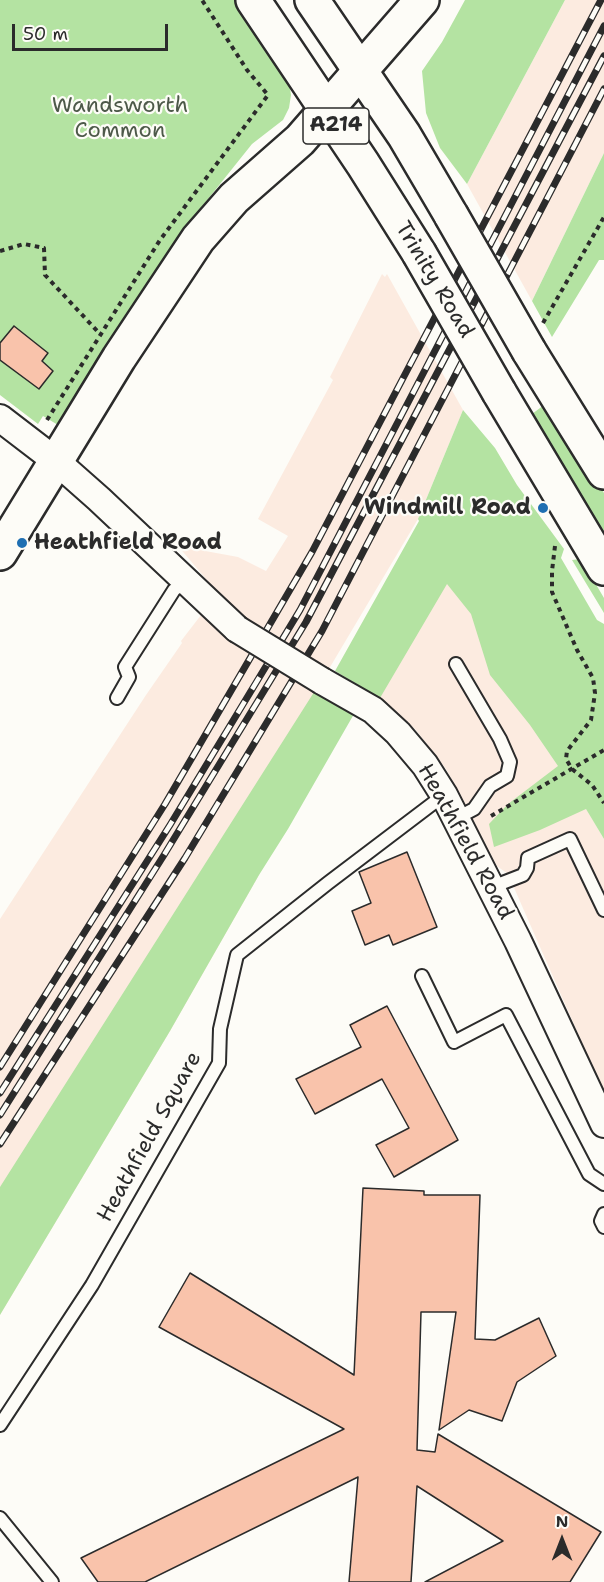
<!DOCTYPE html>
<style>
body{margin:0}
#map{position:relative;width:604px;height:1582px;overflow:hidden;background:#fdfcf7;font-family:"Shantell Sans",sans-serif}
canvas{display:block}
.north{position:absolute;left:532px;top:1510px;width:60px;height:60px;-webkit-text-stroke:4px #fdfcf7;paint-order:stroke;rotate:0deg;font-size:16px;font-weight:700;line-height:24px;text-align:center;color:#2b2b2b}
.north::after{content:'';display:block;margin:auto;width:21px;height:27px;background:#2b2b2b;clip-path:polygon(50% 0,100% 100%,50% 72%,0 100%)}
.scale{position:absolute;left:12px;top:24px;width:156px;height:27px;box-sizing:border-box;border:3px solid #2b2b2b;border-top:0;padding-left:8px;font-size:18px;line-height:21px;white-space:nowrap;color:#2b2b2b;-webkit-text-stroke:4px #fdfcf7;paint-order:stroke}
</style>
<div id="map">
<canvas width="604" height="1582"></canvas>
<div class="north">N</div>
<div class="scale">50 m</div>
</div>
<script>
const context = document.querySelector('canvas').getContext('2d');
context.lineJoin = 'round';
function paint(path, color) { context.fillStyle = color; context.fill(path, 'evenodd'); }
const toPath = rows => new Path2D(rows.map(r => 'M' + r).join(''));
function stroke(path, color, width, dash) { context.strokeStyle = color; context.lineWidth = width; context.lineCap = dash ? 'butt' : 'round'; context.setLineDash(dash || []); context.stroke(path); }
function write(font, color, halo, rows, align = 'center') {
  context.font = font + ' "Shantell Sans",sans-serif'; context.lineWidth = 4.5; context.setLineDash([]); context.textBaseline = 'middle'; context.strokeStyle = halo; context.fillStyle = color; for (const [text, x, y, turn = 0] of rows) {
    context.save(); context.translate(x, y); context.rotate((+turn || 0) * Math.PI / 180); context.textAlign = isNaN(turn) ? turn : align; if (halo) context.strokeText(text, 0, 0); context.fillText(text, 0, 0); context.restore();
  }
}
paint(toPath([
 [565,0,604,0,604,153,532,301,467,184],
 [382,274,385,277,387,274,463,410,418,519,317,689,259,875,170,1031,0,1315,0,919,146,695,182,643,181,641,218,593,178,546,238,557,266,571,288,536,258,519,333,380,330,377],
 [432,547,604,839,604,1093,508,874,494,864,464,802,446,769,415,729,356,682]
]), '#fcebe0');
paint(toPath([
 [0,0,234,0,289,81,291,95,289,108,283,120,252,144,180,234,58,425,43,416,38,424,0,395],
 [465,0,565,0,467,184,440,148,426,113,422,71,442,42],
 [604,153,604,260,599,260,552,337,532,301],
 [548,402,604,493,604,535,532,414],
 [463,410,495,448,517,485,564,549,561,558,597,620,604,624,604,839,586,809,540,830,494,847,489,824,508,804,558,766,530,725,490,675,471,614,447,584,380,698,335,671,419,521,418,519],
 [581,559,604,598,604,613,572,560],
 [316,689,354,714,288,829,259,875,170,1031,0,1315,0,1187]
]), '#b4e3a2');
const building = toPath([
 [14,326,48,353,42,361,53,371,39,389,0,360,0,343,14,326],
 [407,852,437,927,393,945,389,935,365,945,352,911,371,903,359,872,407,852],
 [387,1006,458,1140,394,1177,376,1145,409,1128,382,1079,315,1114,296,1079,361,1047,350,1025,387,1006],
 [363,1188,424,1191,424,1195,480,1195,475,1339,495,1340,539,1318,556,1356,517,1382,502,1421,469,1410,439,1430,456,1312,421,1312,417,1450,435,1452,438,1434,601,1532,570,1582,425,1582,503,1541,417,1486,411,1582,349,1582,358,1477,145,1582,98,1582,81,1558,344,1429,159,1327,190,1273,354,1375,363,1188]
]);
paint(building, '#f9c3ab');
stroke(building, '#2b2b2b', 1.5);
const service = toPath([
 [456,664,500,739,510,762,507,776,490,786,474,809,457,818],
 [117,698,129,677,125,667,174,590,186,581],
 [492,887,523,875,527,868,528,858,570,839,604,910],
 [422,976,454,1042,506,1015,589,1174,604,1184],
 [604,1214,601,1221,604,1227],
 [0,1425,92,1285,219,1063,220,1029,237,955,328,883,444,795],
 [0,1518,52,1582]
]);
const minor = toPath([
 [0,418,56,461,99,499,237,629],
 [322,681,373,710,398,733,425,765,444,795,518,941,604,1124]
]);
const secondary = toPath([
 [0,553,119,358,198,239,234,198,300,140,422,0]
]);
const trunk = toPath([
 [253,0,363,164,419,253],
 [312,0,404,135,451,215],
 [529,351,604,472],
 [499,392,604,568]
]);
stroke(service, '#2b2b2b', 16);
stroke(minor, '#2b2b2b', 30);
stroke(secondary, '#2b2b2b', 38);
stroke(trunk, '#2b2b2b', 38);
stroke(toPath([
 [0,251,24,244,44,248,45,275,100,334],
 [543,323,604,217],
 [47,420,160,240,268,95,247,70,202,0],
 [555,546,552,571,552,592,577,650,593,678,595,693,591,720,567,751,566,759,572,769,592,785,604,803],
 [491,816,604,750]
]), '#2b2b2b', 4, [4.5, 4.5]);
stroke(service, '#fdfcf7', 12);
stroke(minor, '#fdfcf7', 26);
stroke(secondary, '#fdfcf7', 33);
stroke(trunk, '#fdfcf7', 33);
const rail = toPath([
 [0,1067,165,804,312,552,601,0],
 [0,1093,170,825,300,610,604,26],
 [0,1115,164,855,306,622,604,56],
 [0,1144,185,858,322,631,604,89]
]);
stroke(rail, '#2b2b2b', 7);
stroke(rail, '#fdfcf7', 4.5, [14]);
const minorBridge = toPath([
 [237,629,322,681]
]);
const trunkBridge = toPath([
 [451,215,529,351],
 [419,253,499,392]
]);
stroke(minorBridge, '#2b2b2b', 30, []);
stroke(trunkBridge, '#2b2b2b', 38, []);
stroke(minorBridge, '#fdfcf7', 26);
stroke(trunkBridge, '#fdfcf7', 33);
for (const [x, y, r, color] of [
 [543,508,6,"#1f6fb2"],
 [22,543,6,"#1f6fb2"]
]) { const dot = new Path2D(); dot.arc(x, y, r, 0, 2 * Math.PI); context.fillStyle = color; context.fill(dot); stroke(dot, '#fdfcf7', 2); }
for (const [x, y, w] of [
 [336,126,66]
]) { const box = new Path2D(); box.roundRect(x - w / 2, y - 18, w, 36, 4.5); context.fillStyle = '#fdfcf7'; context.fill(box); stroke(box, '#2b2b2b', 1.5); }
write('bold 21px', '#2b2b2b', null, [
 ["A214",336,126]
]);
write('22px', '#4d5949', '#fdfcf7', [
 ["Wandsworth",120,106],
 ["Common",120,131]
]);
write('22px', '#2b2b2b', '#fdfcf7', [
 ["Trinity Road",434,280,59],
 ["Heathfield Road",465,842,61],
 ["Heathfield Square",150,1137,-61]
]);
write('bold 22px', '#2b2b2b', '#fdfcf7', [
 ["Windmill Road",531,508],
 ["Heathfield Road",34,543,"left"]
], 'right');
</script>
